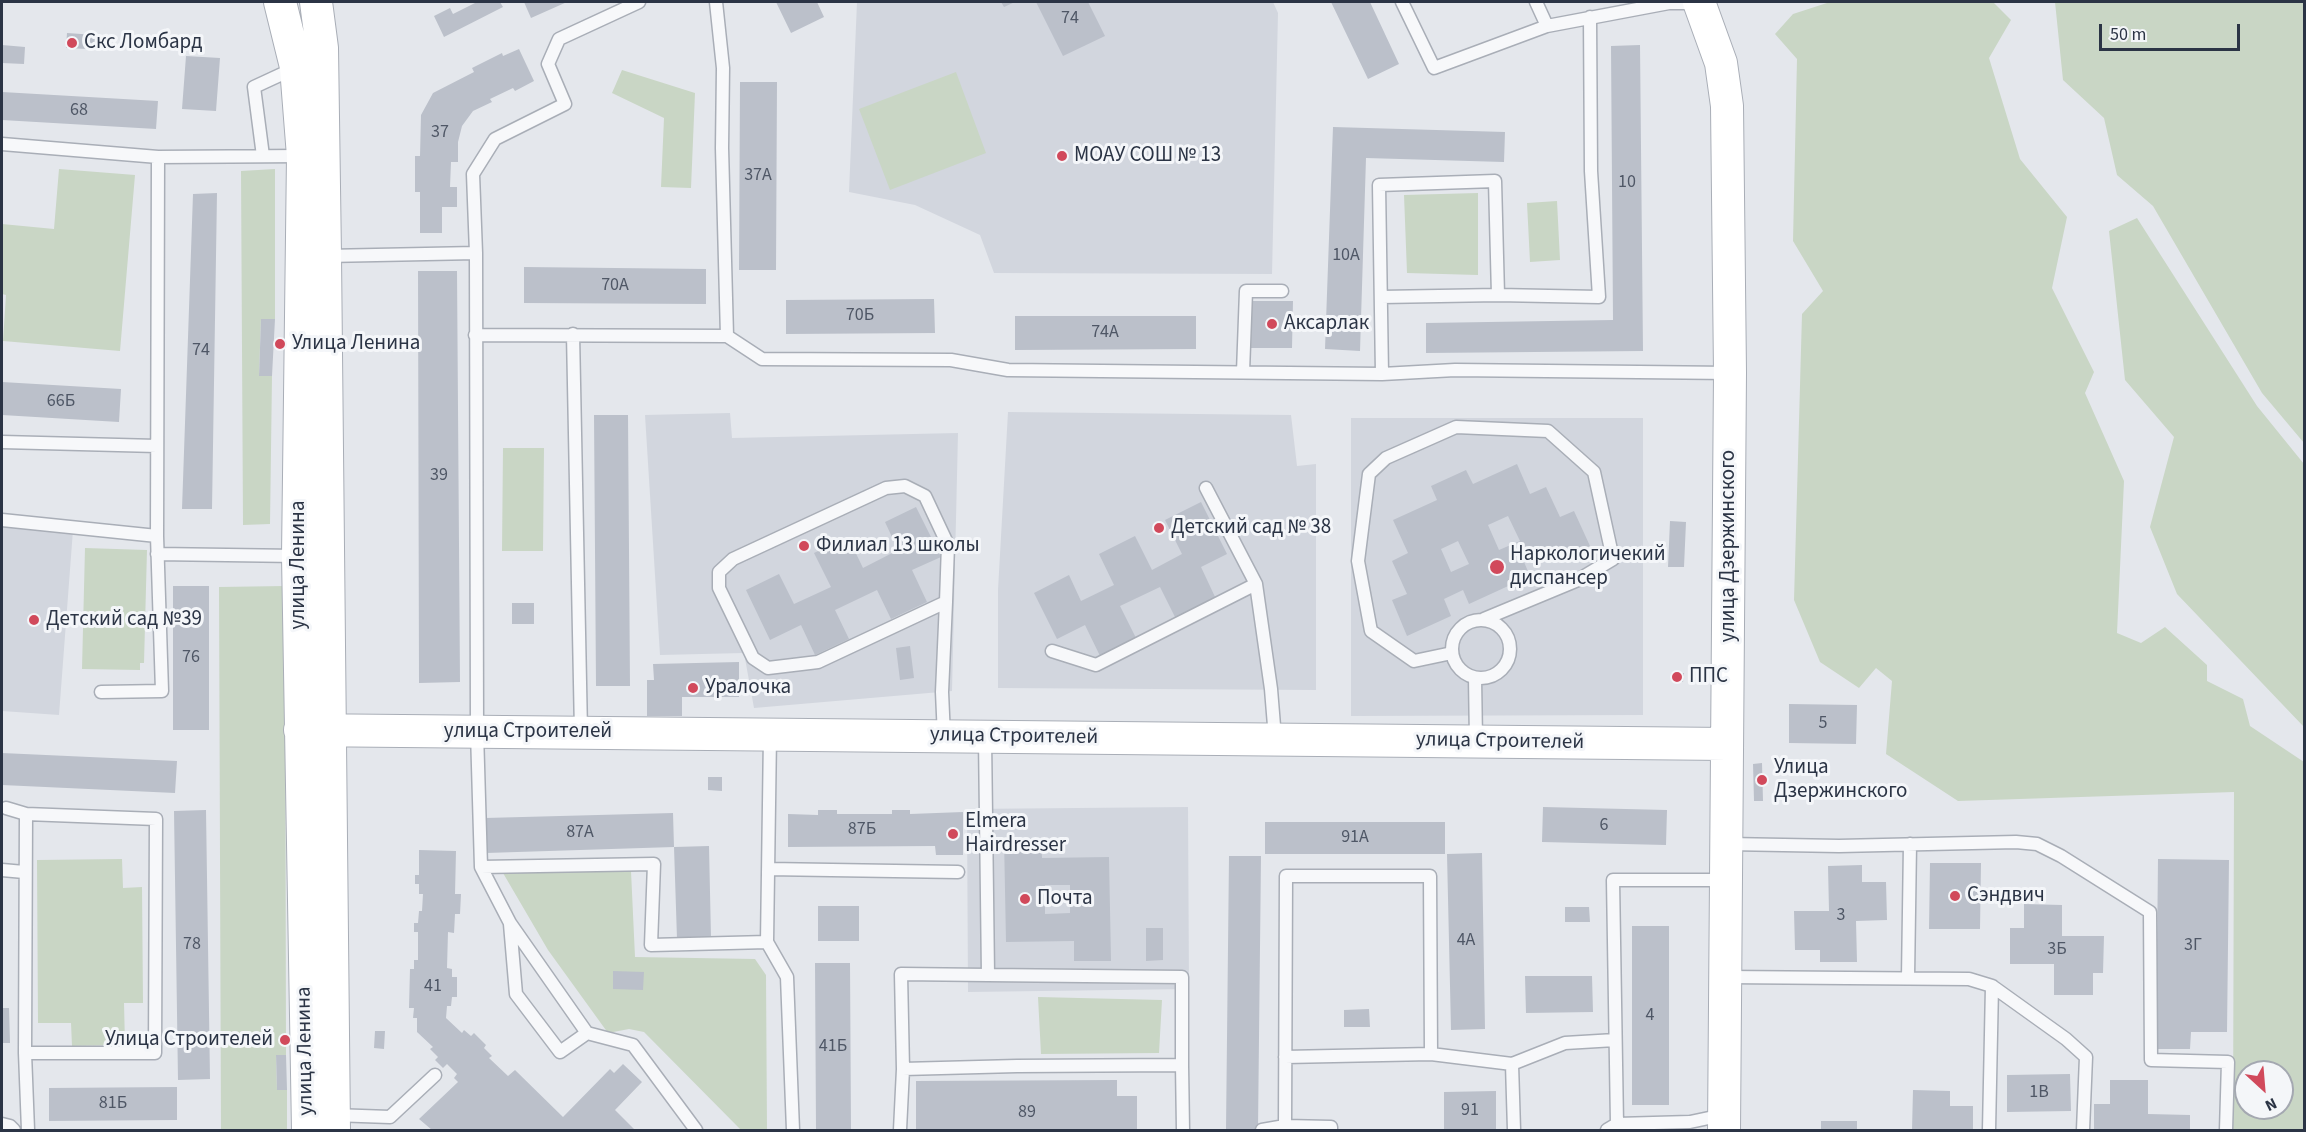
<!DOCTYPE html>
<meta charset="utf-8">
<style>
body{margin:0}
#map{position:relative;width:2306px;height:1132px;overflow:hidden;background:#e4e7ec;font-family:"Source Sans 3",sans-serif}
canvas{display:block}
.frame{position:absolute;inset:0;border:3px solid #2b3445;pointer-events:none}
.north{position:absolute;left:2234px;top:1060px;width:60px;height:60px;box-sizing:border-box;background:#f4f6f9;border:2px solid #a4a8b1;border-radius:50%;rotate:154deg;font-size:16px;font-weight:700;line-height:24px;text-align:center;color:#2b3445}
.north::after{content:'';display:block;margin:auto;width:21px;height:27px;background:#d1495b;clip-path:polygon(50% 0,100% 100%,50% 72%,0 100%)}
.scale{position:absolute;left:2099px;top:24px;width:141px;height:27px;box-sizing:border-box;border:3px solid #2b3445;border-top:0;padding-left:8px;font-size:18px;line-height:21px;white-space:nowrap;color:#2b3445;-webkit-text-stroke:4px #f4f6f9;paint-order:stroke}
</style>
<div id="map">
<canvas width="2306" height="1132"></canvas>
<div class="frame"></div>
<div class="north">N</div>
<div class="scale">50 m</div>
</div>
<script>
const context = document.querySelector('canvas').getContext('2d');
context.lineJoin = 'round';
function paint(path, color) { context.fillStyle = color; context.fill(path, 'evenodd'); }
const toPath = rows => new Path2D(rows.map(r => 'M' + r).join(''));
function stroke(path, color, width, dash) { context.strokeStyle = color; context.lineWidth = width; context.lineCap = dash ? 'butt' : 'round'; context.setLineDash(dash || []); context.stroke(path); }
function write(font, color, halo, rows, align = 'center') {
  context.font = font + ' "Source Sans 3",sans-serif'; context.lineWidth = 6; context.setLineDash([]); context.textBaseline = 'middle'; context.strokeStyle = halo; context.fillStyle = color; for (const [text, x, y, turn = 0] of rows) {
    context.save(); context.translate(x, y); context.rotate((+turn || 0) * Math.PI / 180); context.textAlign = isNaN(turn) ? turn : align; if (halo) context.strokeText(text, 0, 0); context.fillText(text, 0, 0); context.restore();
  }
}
paint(toPath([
 [857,2,1273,2,1278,13,1272,274,994,273,980,235,915,205,849,192],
 [1008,412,1291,415,1297,466,1316,464,1316,690,998,688,998,590],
 [730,413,732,438,958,433,952,691,754,708,744,653,660,655,645,415],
 [1351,418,1643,418,1643,715,1351,716],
 [2,524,73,530,59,715,2,711],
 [1188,807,1189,989,968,992,967,809]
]), '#d2d6de');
paint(toPath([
 [1830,2,1993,2,2011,20,1989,58,2020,159,2067,217,2052,288,2094,372,2085,393,2124,481,2117,633,2141,643,2165,627,2207,665,2207,681,2243,699,2250,726,2304,762,2304,1130,2233,1130,2234,792,1958,801,1886,754,1892,681,1876,668,1859,688,1820,662,1794,600,1802,314,1823,291,1793,241,1797,59,1775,34,1793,14],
 [2246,1072,2282,1072,2282,1108,2246,1108],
 [2055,2,2304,2,2304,443,2262,393,2153,206,2117,175,2104,118,2063,80],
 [622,70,695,93,691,188,661,187,664,118,612,93],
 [956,72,986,153,890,190,859,109],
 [59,169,135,175,120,351,3,341,6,295,2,294,2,224,54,229],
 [275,169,275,319,261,319,259,375,272,376,270,524,243,525,241,171],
 [1478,193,1478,275,1407,273,1404,195],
 [1557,201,1560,260,1530,262,1527,203],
 [2137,218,2257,406,2304,464,2304,727,2177,594,2150,527,2174,437,2125,380,2109,231],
 [503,448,544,448,543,551,502,551],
 [85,548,147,550,144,663,140,663,140,670,82,669],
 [285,586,286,1055,276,1055,277,1090,287,1090,287,1130,221,1130,219,587],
 [122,859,123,888,142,887,143,1003,124,1003,125,1045,72,1046,71,1023,38,1023,37,860],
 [631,871,635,957,755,959,766,975,767,1130,741,1130,644,1032,629,1029,608,1033,548,950,503,873],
 [1038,997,1162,1000,1159,1053,1041,1054]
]), '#c9d6c5');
paint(toPath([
 [477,2,500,2,503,7,444,37,434,16,450,8,453,14],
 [524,2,567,2,531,18],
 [776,2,817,2,824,17,791,33],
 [1001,2,1015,2,1004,7],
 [1036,2,1088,2,1105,36,1063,56],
 [1331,2,1370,2,1399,64,1368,79],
 [67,33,110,36,109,50,66,48],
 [2,45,25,47,24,64,2,63],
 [1640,45,1643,351,1426,353,1426,323,1613,320,1611,46],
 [519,49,534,81,515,91,513,88,490,99,492,102,473,111,462,126,458,142,458,162,451,162,450,187,457,187,457,207,442,207,442,233,420,233,420,192,415,192,415,156,420,156,421,115,433,93,474,72,472,68,502,53,503,56],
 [186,56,220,58,216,111,182,109],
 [740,82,777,82,776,270,739,270],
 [2,92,158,101,156,129,2,120],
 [1333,127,1505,132,1504,162,1366,158,1360,351,1325,349],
 [217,193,212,509,182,509,193,194],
 [524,267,706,269,706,304,524,303],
 [418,271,457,271,460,682,419,683],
 [934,299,935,333,786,334,786,300],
 [1252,301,1293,301,1292,348,1251,348],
 [1015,316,1196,316,1196,349,1015,350],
 [261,319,275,319,272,376,259,376],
 [2,382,121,389,119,422,2,415],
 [594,415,628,415,630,686,596,686],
 [1517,464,1530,494,1546,487,1560,517,1574,511,1590,546,1554,562,1549,550,1524,562,1530,576,1469,604,1463,590,1444,599,1451,616,1407,636,1392,600,1407,594,1392,561,1408,553,1393,520,1437,500,1431,486,1466,470,1473,484],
 [1508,516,1520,541,1499,550,1488,525],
 [1458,541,1469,564,1451,572,1441,549],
 [1201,502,1227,554,1201,567,1216,599,1176,619,1160,587,1120,606,1137,640,1101,658,1085,625,1057,639,1034,593,1069,575,1081,601,1114,585,1099,554,1135,536,1152,570,1182,554,1165,520],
 [916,507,941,557,912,570,927,602,891,619,877,590,835,610,849,639,815,655,801,625,770,640,746,590,779,574,794,604,831,587,814,553,848,537,863,568,898,550,885,522],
 [1670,521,1686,522,1684,567,1668,567],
 [173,586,209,586,209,730,173,730],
 [512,603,534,603,534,624,512,624],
 [910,646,914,678,900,680,896,648],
 [739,662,739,697,682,697,682,716,647,716,647,680,654,680,653,664],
 [1671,673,1684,673,1683,682,1671,681],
 [1789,704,1857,705,1856,744,1789,743],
 [2,753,177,761,175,793,2,785],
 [1762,763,1763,801,1754,801,1753,764],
 [708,777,722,777,722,791,708,790],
 [1543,807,1667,810,1666,845,1542,842],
 [206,810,210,1079,178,1080,174,811],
 [818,810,837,810,837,814,892,814,892,810,910,810,910,814,963,812,963,855,936,855,935,846,788,847,788,814,818,815],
 [673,813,674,847,486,853,485,818],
 [1265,822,1445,822,1445,854,1265,854],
 [1004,838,1041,838,1042,858,1109,857,1111,961,1074,961,1074,941,1006,942],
 [1045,885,1070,885,1070,913,1045,914],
 [709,846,711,938,677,939,674,847],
 [419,850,456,851,455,894,461,894,460,914,455,914,454,933,448,932,447,968,452,969,452,977,457,977,457,997,452,997,451,1006,447,1006,446,1018,462,1033,464,1030,471,1036,474,1033,486,1045,484,1048,492,1056,489,1058,508,1076,515,1070,563,1117,610,1069,614,1073,623,1064,642,1082,615,1110,634,1129,632,1130,432,1130,419,1119,458,1082,454,1078,457,1074,447,1064,443,1068,435,1060,438,1057,430,1049,433,1047,417,1032,417,1018,413,1018,414,1008,409,1008,410,969,414,969,414,960,418,960,418,932,414,932,414,923,418,923,419,911,422,911,423,894,419,894,419,884,415,884,415,875,419,875],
 [1482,853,1485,1029,1451,1030,1447,854],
 [1229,856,1261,856,1258,1129,1226,1129],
 [2158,859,2229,860,2227,1032,2191,1032,2190,1049,2156,1049],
 [1930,863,1981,863,1980,929,1929,929],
 [1862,865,1862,882,1886,882,1887,920,1856,921,1857,962,1820,962,1820,950,1795,950,1794,911,1829,911,1828,866],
 [2024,904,2062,905,2062,936,2104,936,2103,973,2093,973,2093,995,2054,995,2054,964,2010,964,2010,928,2024,928],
 [818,906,859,906,859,941,818,941],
 [1565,907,1589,907,1590,922,1565,922],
 [1632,926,1669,926,1669,1105,1632,1105],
 [1146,928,1163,928,1163,960,1146,961],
 [815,963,850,963,851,1130,816,1130],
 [613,971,644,972,643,990,613,989],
 [1525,976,1592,976,1593,1012,1526,1013],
 [2,1008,9,1008,10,1043,2,1043],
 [1369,1009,1370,1027,1344,1027,1344,1010],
 [375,1031,385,1031,384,1049,374,1048],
 [276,1055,286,1055,287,1090,277,1090],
 [2070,1074,2071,1111,2007,1112,2007,1075],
 [1117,1080,1117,1096,1137,1096,1137,1130,916,1130,916,1081],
 [2110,1080,2148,1080,2148,1114,2190,1115,2190,1130,2094,1130,2094,1104,2110,1104],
 [177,1087,177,1120,49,1121,49,1088],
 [1913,1090,1950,1091,1950,1106,1973,1106,1973,1130,1912,1130],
 [1496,1091,1496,1130,1444,1130,1444,1092],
 [1821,1121,1857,1121,1857,1130,1821,1130]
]), '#bbc0ca');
const lane = toPath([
 [716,2,723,68,722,148,727,336],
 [1402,2,1434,68,1547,26,1669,3,1699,3],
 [1536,2,1547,26],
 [2,144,158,157,302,156],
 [263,156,254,87,295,68],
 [476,253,477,732,481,867,510,923,587,1033,633,1045,696,1130],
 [326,256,476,253,473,174,495,139,565,104,548,64,559,39,639,2],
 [1498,295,1495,181,1379,185,1382,374,1455,370,1730,373],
 [1381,297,1498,295,1599,297,1591,171,1590,17],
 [573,334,581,732],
 [475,335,727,336,762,359,951,360,1008,370,1382,374],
 [1243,372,1246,291,1282,291],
 [2,442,157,446],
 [1206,488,1256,584,1271,689,1275,738],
 [2,520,157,536],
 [157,554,297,556],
 '1452 649a29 29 0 1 1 58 0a29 29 0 1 1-58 0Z',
 [1052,651,1096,665,1256,584],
 [1452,653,1414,661,1371,631,1358,561,1369,474,1386,458,1456,427,1548,431,1594,472,1613,559,1578,580,1484,619],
 [1475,678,1476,740],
 [101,692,162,691,157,536,158,157],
 [770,735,767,942,787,977,793,1130],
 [944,737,942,692,946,602,948,545,925,496,905,486,886,488,733,559,719,572,719,588,753,658,768,668,818,662,946,602],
 [6,808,26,814,156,819,155,1053,25,1053],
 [26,814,25,1053,28,1130],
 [1728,844,1839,846,2016,842,2037,844,2061,856,2150,912,2151,1060,2228,1062,2226,1130],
 [481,867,654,864,651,945,767,942],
 [768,869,958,872],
 [2,870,24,872],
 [510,924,516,994,560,1052,587,1033],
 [1726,977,1969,979,1992,986,1989,1130],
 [1908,978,1910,844],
 [1992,986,2066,1039,2086,1057,2083,1130],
 [1285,1057,1431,1054,1512,1064,1565,1043,1615,1040],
 [1512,1064,1514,1130],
 [1182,1065,1183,1130],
 [903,1069,1017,1066,1182,1065,1182,977,988,975],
 [333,1115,390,1117,435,1075],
 [2,1124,10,1126,14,1130],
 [1617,1124,1613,880,1725,880],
 [900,1130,903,1069,901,974,988,975,985,738],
 [1262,1130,1285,1126],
 [1331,1130,1331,1127,1285,1126,1286,876,1430,876,1431,1054],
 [1607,1130,1617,1124,1690,1122,1723,1115]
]);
const secondary = toPath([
 [280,2,296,67,303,156,298,556,308,1130],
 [316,2,322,48,325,256,334,1130],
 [1699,2,1721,63,1727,106,1730,373,1724,1130],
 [300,730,1727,744]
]);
stroke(lane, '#a9aeb7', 15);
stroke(secondary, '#a9aeb7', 34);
stroke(lane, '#f7f8fa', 12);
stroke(secondary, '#fff', 32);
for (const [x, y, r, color] of [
 [72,43,6,"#d1495b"],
 [1062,156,6,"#d1495b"],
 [1272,324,6,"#d1495b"],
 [280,344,6,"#d1495b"],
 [1159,528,6,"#d1495b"],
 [804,546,6,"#d1495b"],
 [1497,567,8,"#d1495b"],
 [34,620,6,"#d1495b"],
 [1677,677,6,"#d1495b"],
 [693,688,6,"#d1495b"],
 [1762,780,6,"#d1495b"],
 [953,834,6,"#d1495b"],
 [1955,896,6,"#d1495b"],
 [1025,899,6,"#d1495b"],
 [285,1040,6,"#d1495b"]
]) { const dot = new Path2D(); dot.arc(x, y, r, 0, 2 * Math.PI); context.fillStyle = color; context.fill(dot); stroke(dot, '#f4f6f9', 2); }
write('18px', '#4f5766', null, [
 ["74",1070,19],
 ["68",79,111],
 ["37",440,133],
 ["37А",758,176],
 ["10",1627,183],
 ["10А",1346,256],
 ["70А",615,286],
 ["70Б",860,316],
 ["74А",1105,333],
 ["74",201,351],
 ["66Б",61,402],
 ["39",439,476],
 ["76",191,658],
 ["5",1823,724],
 ["6",1604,826],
 ["87Б",862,830],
 ["87А",580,833],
 ["91А",1355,838],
 ["3",1841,916],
 ["4А",1466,941],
 ["78",192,945],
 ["3Г",2193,946],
 ["3Б",2057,950],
 ["41",433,987],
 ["4",1650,1016],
 ["41Б",833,1047],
 ["1В",2039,1093],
 ["81Б",113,1104],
 ["91",1470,1111],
 ["89",1027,1113]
]);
write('21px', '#2b3445', '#f4f6f9', [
 ["Скс Ломбард",84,43],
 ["МОАУ СОШ № 13",1074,156],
 ["Аксарлак",1284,324],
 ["Улица Ленина",292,344],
 ["Детский сад № 38",1171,528],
 ["Филиал 13 школы",816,546],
 ["Наркологичекий",1510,555],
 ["диспансер",1510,579],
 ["Детский сад №39",46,620],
 ["ППС",1689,677],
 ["Уралочка",705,688],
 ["Улица",1774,768],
 ["Дзержинского",1774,792],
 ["Elmera",965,822],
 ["Hairdresser",965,846],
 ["Сэндвич",1967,896],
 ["Почта",1037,899],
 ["Улица Строителей",273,1040,"right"]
], 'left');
write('21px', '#2b3445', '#f4f6f9', [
 ["улица Дзержинского",1729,546,-90],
 ["улица Ленина",299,565,-90],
 ["улица Строителей",528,732],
 ["улица Строителей",1014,737,1],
 ["улица Строителей",1500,742,1],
 ["улица Ленина",306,1051,-91]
]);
</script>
